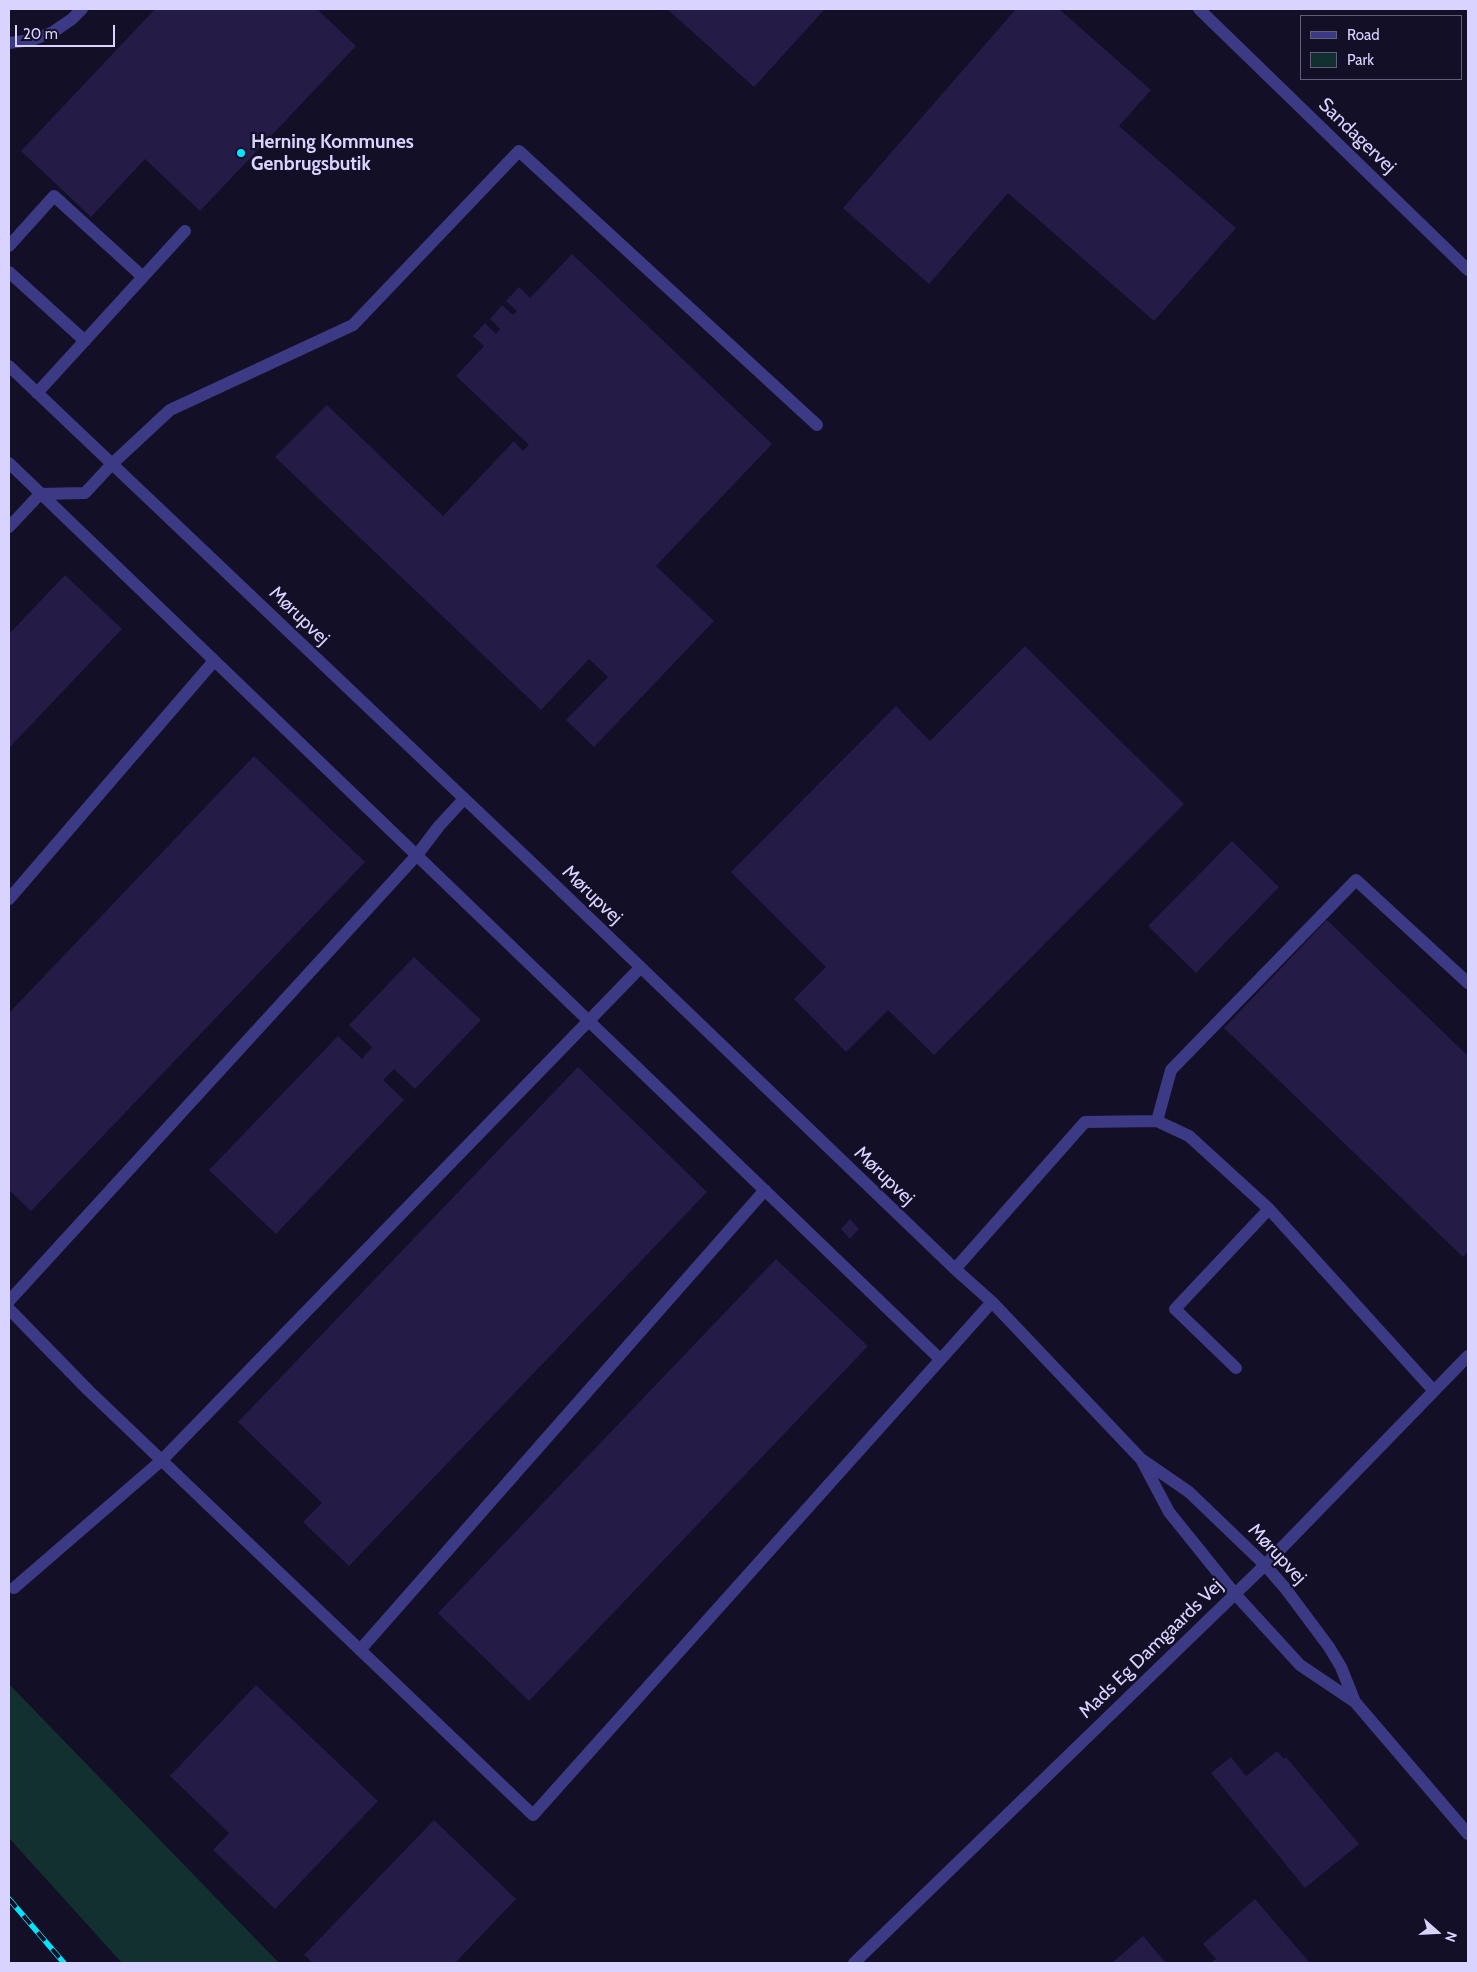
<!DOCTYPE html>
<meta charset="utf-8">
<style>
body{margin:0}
#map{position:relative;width:1477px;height:1972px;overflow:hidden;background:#130f26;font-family:Cabin,sans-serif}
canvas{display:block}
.frame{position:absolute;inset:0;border:10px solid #d9d4ff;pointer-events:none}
.legend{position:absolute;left:1300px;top:15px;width:162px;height:65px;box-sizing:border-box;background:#130f26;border:1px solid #625e7d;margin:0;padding:6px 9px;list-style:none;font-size:15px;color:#d9d4ff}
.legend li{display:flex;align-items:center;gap:10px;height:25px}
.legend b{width:25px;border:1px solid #625e7d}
.north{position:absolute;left:1412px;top:1907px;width:50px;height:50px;-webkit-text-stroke:4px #130f26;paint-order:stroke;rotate:109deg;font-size:14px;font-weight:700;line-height:20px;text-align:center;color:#d9d4ff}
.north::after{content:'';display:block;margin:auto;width:18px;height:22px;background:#d9d4ff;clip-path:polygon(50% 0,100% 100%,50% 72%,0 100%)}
.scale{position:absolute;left:15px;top:25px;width:100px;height:22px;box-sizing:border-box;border:2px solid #d9d4ff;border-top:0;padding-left:6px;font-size:15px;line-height:18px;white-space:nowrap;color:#d9d4ff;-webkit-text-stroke:4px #130f26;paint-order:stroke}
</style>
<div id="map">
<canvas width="1477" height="1972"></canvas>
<div class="frame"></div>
<ul class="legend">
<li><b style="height:6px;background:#3d3a85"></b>Road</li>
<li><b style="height:14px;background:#12302f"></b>Park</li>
</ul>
<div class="north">N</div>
<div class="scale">20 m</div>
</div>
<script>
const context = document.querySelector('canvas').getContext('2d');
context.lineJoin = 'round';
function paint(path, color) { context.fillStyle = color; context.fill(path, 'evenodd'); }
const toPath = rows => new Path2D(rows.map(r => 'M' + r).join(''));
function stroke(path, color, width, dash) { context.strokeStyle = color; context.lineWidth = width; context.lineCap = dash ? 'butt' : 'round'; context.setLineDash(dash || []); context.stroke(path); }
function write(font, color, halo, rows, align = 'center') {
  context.font = font + ' Cabin,sans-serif'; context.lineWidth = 4.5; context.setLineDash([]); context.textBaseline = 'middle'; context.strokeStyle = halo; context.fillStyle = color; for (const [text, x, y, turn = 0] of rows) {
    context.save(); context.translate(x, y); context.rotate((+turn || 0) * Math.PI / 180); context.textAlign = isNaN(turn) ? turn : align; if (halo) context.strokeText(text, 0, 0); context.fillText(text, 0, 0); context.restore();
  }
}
paint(toPath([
 [9,1684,279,1963,122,1963,9,1838]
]), '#12302f');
paint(toPath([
 [155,9,317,9,356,46,200,211,145,159,91,217,21,151],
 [667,9,825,9,754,87],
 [1016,9,1059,9,1151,90,1119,126,1236,228,1154,321,1008,193,929,284,843,208],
 [572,254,772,444,656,566,714,621,594,747,566,720,608,677,589,659,541,710,275,457,327,405,443,516,514,441,523,451,529,445,456,376,484,346,473,336,485,323,496,334,500,329,490,319,502,305,513,315,517,311,506,301,519,287,530,298],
 [65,575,122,629,9,748,9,634],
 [1025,646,1184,804,934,1055,888,1010,846,1052,794,999,826,967,731,872,896,706,930,741],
 [254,756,365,862,31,1211,9,1190,9,1013],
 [1232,841,1279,887,1196,973,1148,926],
 [1327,920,1468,1056,1468,1251,1463,1257,1224,1028],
 [414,957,481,1020,415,1089,394,1069,383,1080,404,1100,276,1234,209,1170,338,1036,362,1059,372,1047,349,1025],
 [578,1067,707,1192,349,1566,303,1522,322,1503,238,1422],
 [850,1219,859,1229,850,1239,841,1229],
 [776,1259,868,1346,529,1701,438,1613],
 [256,1685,378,1801,275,1909,213,1850,229,1833,170,1776],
 [1277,1751,1284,1759,1286,1757,1359,1844,1305,1888,1211,1773,1231,1757,1246,1776],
 [434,1820,516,1899,455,1963,313,1963,304,1955],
 [1255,1899,1310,1963,1210,1963,1216,1959,1203,1944],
 [1143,1936,1166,1963,1112,1963]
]), '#241b47');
stroke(toPath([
 [1199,9,1468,270],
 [9,43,32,40,53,32,72,19,82,9],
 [9,246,54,196,143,277],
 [9,272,85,341],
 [9,366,530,861,955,1269,992,1302,1141,1459,1189,1492,1265,1565,1285,1588,1329,1647,1341,1667,1355,1702],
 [37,393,185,231],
 [9,463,940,1359],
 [9,527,40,494,85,493,112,464,170,410,353,325,519,151,817,425],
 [9,899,214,661],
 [1157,1121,1171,1070,1356,880,1468,983],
 [955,1269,1085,1122,1157,1121,1189,1136,1269,1209,1434,1391],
 [9,1301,417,855,439,826,464,799],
 [9,1309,88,1390,533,1815,992,1302],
 [1236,1368,1175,1309,1269,1209],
 [1142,1461,1169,1512,1235,1594,1300,1665,1355,1702,1468,1834],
 [14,1588,162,1460,640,968],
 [360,1650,765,1190],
 [854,1963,1265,1565,1468,1356]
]), '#3d3a85', 12);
const rail = toPath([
 [9,1899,64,1963]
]);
stroke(rail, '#00e5ff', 5.5);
stroke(rail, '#130f26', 4, [11]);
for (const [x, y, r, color] of [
 [241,153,5,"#00e5ff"]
]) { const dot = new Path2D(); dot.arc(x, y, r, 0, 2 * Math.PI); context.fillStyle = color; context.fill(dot); stroke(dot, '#130f26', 2); }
write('19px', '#d9d4ff', '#130f26', [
 ["Sandagervej",1357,136,44],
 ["Mørupvej",299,616,44],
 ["Mørupvej",592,895,44],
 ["Mørupvej",884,1176,44],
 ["Mørupvej",1277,1554,47],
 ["Mads Eg Damgaards Vej",1151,1649,-44]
]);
write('bold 19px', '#d9d4ff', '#130f26', [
 ["Herning Kommunes",251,142],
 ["Genbrugsbutik",251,164]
], 'left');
</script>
